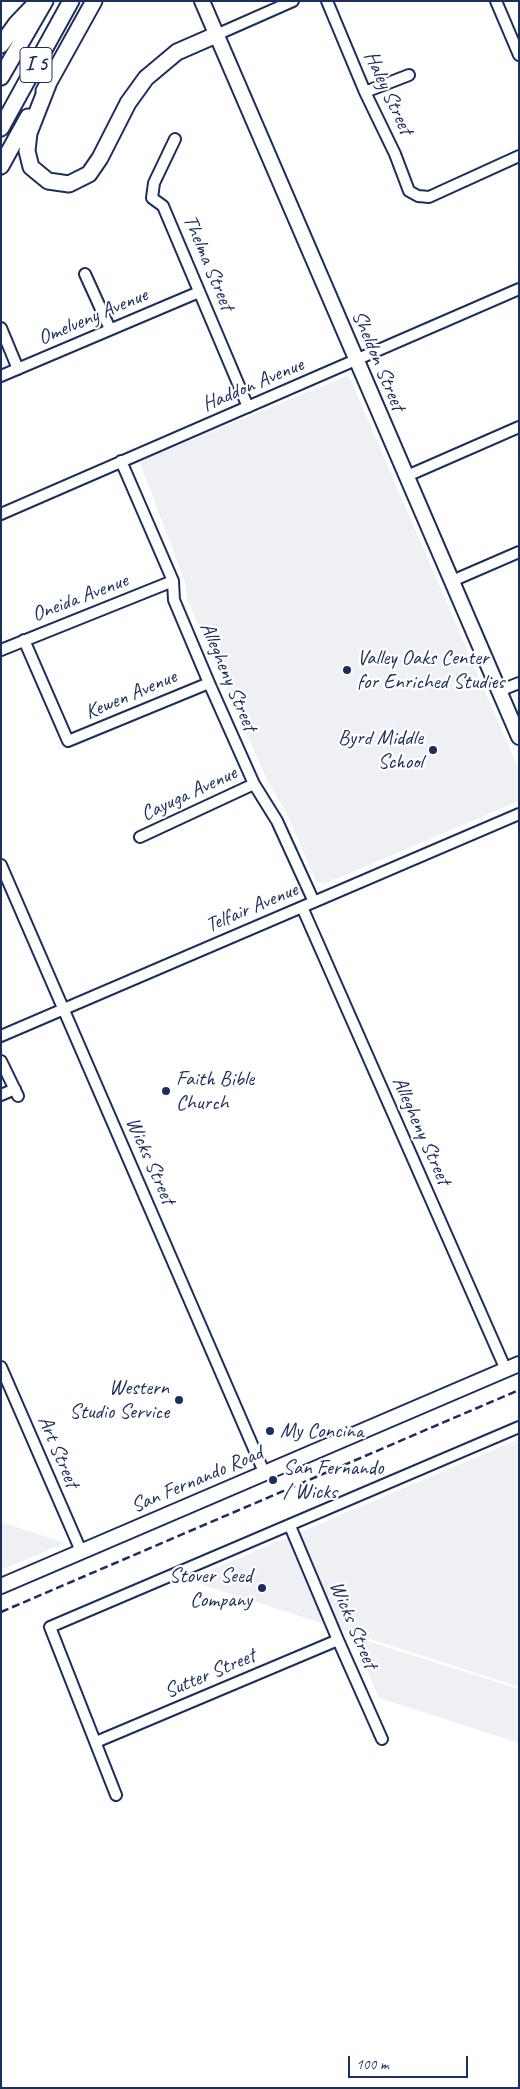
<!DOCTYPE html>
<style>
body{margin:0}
#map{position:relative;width:520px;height:2089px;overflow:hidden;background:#fff;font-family:Caveat,sans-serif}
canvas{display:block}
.frame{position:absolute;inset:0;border:2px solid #1b2f5e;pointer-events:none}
.scale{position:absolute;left:348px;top:2056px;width:120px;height:22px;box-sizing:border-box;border:2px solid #1b2f5e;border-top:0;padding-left:6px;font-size:15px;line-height:18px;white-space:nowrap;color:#1b2f5e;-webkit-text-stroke:4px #fff;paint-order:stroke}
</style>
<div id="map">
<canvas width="520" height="2089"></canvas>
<div class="frame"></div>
<div class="scale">100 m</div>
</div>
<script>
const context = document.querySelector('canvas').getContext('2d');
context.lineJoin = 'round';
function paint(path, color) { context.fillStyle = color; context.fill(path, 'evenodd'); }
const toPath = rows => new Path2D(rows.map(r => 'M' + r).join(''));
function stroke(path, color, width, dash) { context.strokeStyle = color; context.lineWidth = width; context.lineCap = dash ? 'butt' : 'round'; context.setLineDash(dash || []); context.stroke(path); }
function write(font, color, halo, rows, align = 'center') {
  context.font = font + ' Caveat,sans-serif'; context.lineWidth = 4.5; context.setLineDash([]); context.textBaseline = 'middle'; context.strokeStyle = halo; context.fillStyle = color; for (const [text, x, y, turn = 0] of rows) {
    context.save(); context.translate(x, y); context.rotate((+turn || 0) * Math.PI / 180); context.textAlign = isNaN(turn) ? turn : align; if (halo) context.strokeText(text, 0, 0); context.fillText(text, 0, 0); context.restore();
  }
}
paint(toPath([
 [347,376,351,381,519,770,519,801,324,884,316,881,289,818,266,778,187,599,185,582,140,463,145,459],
 [519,1439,519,1687,188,1580],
 [1,1522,65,1543,1,1570],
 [352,1636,519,1689,519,1743,379,1698]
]), '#eff0f4');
const minor = toPath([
 [327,1,365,92,395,154,409,191,418,196,429,197,519,156],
 [496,1,519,55],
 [216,35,293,1],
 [365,92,409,75],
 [175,139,154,183,152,198,163,206,248,407],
 [85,274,110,329],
 [1,328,18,369],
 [1,376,199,292],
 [121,461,173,581,174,600,209,683,254,784,277,821,314,902],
 [407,476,519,427],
 [1,514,519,289],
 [452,581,519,552],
 [24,640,68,741,209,683],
 [1,650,173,581],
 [499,691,519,683],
 [140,837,254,784],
 [1,865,264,1472],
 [302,907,506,1370],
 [1,1036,519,814],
 [1,1061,18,1096],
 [1,1095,15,1089],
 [1,1367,81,1551],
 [290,1526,338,1640,382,1739],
 [96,1742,338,1640],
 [116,1795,50,1627,519,1427]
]);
const major = toPath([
 [202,1,519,737],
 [1,1586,519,1364]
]);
const highway = toPath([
 [1,45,16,24,38,1],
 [1,77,45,1],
 [49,82,29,133,27,151,31,167,48,181,69,184,89,174,100,158,128,103,146,78,177,52,216,35],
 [44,91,94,1],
 [1,128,71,1],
 [1,166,28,117]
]);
stroke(minor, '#1b2f5e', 14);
stroke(major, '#1b2f5e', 18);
stroke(highway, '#1b2f5e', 19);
stroke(minor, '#fff', 10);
stroke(major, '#fff', 14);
stroke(highway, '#fff', 15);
stroke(toPath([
 [1,1612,519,1390]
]), '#1b2f5e', 2.5, [8, 4]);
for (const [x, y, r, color] of [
 [347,670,5,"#1b2f5e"],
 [433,750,5,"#1b2f5e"],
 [166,1091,5,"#1b2f5e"],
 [179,1400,5,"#1b2f5e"],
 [270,1431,5,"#1b2f5e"],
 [273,1480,5,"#1b2f5e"],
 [262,1588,5,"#1b2f5e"]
]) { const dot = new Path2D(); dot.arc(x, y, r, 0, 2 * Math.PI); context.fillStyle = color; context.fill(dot); stroke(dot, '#fff', 2); }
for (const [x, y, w] of [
 [36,65,32]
]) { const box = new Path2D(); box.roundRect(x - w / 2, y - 17.5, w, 35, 4); context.fillStyle = '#fff'; context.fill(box); stroke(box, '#1b2f5e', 1); }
write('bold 20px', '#1b2f5e', null, [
 ["I 5",36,65]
]);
write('21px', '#1b2f5e', '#fff', [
 ["Haley Street",388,93,65],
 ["Thelma Street",208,263,67],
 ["Omelveny Avenue",93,317,-23],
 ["Sheldon Street",378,361,67],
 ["Haddon Avenue",253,385,-23],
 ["Oneida Avenue",80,598,-21],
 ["Allegheny Street",228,677,67],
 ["Kewen Avenue",131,695,-23],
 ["Cayuga Avenue",189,794,-25],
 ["Telfair Avenue",252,908,-23],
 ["Allegheny Street",421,1131,66],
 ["Wicks Street",150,1161,66],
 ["Art Street",58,1452,67],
 ["San Fernando Road",197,1480,-23],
 ["Wicks Street",353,1625,67],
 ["Sutter Street",210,1674,-23]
]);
write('21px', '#1b2f5e', '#fff', [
 ["Valley Oaks Center",357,658],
 ["for Enriched Studies",357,682],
 ["Byrd Middle",423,738,"right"],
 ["School",423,762,"right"],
 ["Faith Bible",176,1079],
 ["Church",176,1103],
 ["Western",169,1388,"right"],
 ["Studio Service",169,1412,"right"],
 ["My Concina",280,1431],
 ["San Fernando",283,1468],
 ["/ Wicks",283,1492],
 ["Stover Seed",252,1576,"right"],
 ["Company",252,1600,"right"]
], 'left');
</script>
